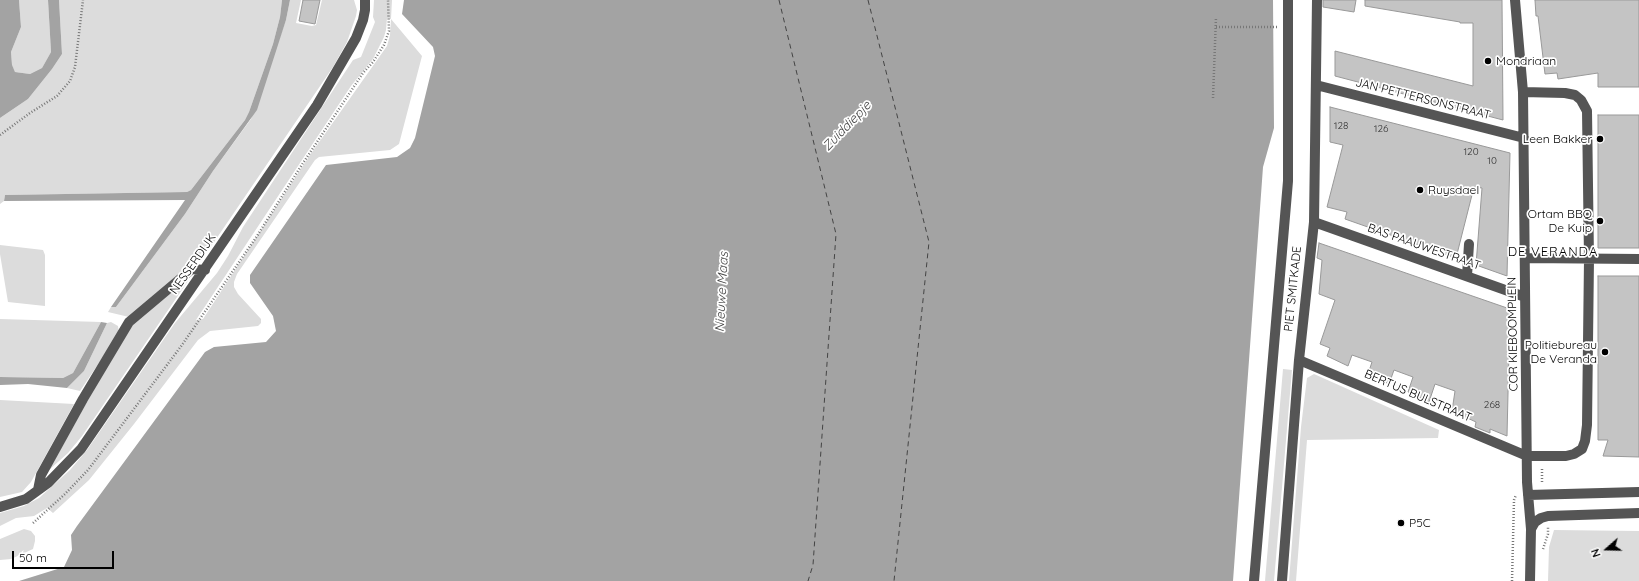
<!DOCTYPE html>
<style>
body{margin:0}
#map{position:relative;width:1639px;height:581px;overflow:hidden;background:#fff;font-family:Quicksand,sans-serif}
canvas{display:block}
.north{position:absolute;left:1587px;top:529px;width:40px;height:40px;-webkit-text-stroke:3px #fff;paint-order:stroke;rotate:250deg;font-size:11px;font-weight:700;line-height:16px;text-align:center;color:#000}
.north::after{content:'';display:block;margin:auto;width:14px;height:18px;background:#000;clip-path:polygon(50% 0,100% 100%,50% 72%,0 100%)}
.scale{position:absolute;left:12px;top:551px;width:102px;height:18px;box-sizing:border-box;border:2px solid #000;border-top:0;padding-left:5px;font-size:12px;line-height:14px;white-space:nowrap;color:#000;-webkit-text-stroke:3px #fff;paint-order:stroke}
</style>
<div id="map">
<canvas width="1639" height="581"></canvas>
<div class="north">N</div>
<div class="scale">50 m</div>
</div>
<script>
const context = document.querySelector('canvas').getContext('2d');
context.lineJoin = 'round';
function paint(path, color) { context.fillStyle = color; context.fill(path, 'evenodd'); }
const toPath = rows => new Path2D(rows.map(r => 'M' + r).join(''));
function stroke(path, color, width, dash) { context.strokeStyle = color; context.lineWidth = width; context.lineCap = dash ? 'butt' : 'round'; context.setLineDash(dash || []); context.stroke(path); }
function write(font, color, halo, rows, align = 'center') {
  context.font = font + ' Quicksand,sans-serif'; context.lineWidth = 3.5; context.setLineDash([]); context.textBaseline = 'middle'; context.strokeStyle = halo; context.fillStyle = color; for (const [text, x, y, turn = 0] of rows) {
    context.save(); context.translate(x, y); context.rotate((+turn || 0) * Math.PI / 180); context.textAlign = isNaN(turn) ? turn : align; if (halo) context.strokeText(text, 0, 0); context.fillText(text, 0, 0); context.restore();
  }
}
paint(toPath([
 [19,0,48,0,51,52,42,68,30,74,15,72,12,66,11,52,21,27],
 [59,0,282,0,280,17,273,44,249,112,245,120,191,190,187,192,5,195,4,201,0,204,0,118,28,99,52,69,62,54],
 [290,0,301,0,296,23,312,26,316,25,322,0,354,0,357,10,356,16,347,42,333,67,210,248,197,256,182,272,129,317,108,312,111,307,116,307,185,214,213,171,251,119,286,20],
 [374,0,392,0,391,19,422,56,399,144,390,150,319,157,315,160,237,274,234,282,234,287,238,294,261,319,261,323,258,326,210,331,198,340,134,424,89,480,53,513,47,508,34,516,16,518,0,526,0,513,24,506,39,498,70,470,87,450,175,323,217,273,228,256,243,227,353,60,361,57,375,22,373,17],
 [387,18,391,19,390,35,387,46,310,155,203,319,196,320,351,86,373,59,384,37,386,30],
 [0,245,43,250,45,255,45,306,8,302,0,254],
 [188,281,82,436,68,453,49,470,128,328,184,282],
 [0,319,101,322,73,373,63,378,0,377],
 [111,322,118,326,119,333,80,391,67,388,84,371,107,323],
 [1283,369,1292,370,1274,581,1265,581],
 [1314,374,1439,430,1438,438,1307,440,1296,581,1289,581,1301,427,1307,378],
 [0,400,74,404,31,482,22,492,0,497],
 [24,529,31,531,35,536,35,541,33,549,11,559,0,560,0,539],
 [1554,530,1639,531,1639,581,1548,581,1549,547]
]), '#dcdcdc');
paint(toPath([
 [0,0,19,0,21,27,11,52,12,65,15,72,30,74,42,68,51,52,48,0,59,0,62,54,52,69,28,99,0,118],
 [282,0,290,0,286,20,257,110,213,171,185,214,116,307,111,307,185,200,4,201,5,195,187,192,191,190,245,120,249,112,273,44,280,17],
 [404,0,1273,0,1274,128,1263,167,1233,581,19,581,64,567,72,550,71,535,77,526,205,352,214,347,266,342,276,331,273,316,250,283,250,275,326,165,397,157,410,148,415,138,435,56,433,47,402,14],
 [101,322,107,323,84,371,67,388,28,384,0,385,0,377,63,378,73,373]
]), '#a3a3a3');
stroke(toPath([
 [779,0,836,234,813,565,808,581],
 [868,0,929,242,894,581]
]), '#444', 1, [5, 4]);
const building = toPath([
 [303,0,320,0,315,24,299,21,303,0],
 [1323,0,1356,0,1354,12,1323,7,1323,0],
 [1365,0,1502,0,1503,120,1335,76,1335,51,1473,86,1473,23,1460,23,1460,22,1365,6,1365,0],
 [1535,0,1639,0,1639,87,1598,87,1598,73,1558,79,1557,73,1545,74,1538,16,1536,16,1535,0],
 [1330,107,1510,153,1507,276,1476,265,1482,188,1474,187,1456,258,1345,219,1347,212,1327,207,1343,145,1330,142,1330,107],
 [1598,115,1639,115,1639,248,1598,248,1598,115],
 [1319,243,1510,309,1507,436,1490,429,1490,433,1475,427,1476,422,1452,411,1455,391,1435,384,1429,402,1408,392,1413,377,1394,370,1389,384,1368,374,1372,362,1352,355,1348,366,1327,356,1330,348,1320,344,1335,300,1319,294,1322,260,1317,258,1319,243],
 [1598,276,1639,276,1639,457,1603,456,1608,440,1598,440,1598,276]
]);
paint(building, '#c4c4c4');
stroke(building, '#999', 1);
stroke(toPath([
 [1216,27,1277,27],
 [1213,98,1216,17],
 [0,135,30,113,57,96,70,81,75,67,83,0],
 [1542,482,1542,467],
 [33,523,65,494,88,470,182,345,257,236,303,163,363,73,373,62,384,45,389,31,388,0],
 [1543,549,1548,534,1548,526],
 [1512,581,1514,500,1516,495]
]), '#777', 2.5, [1, 2]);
stroke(toPath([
 [1515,0,1523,92,1527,482,1531,529,1530,581],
 [1316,85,1524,138],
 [1314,222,1525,297],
 [1525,258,1639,259],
 [1467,276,1469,244],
 [1299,360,1527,456,1566,456,1574,454,1582,449,1585,441,1587,425,1589,259,1587,111,1581,100,1575,95,1565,93,1523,92],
 [38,490,41,475,83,399,129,322,192,269,205,270],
 [1528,495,1639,492],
 [0,507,26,499,48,483,81,449,317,105,356,38,363,20,365,10,365,0],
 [1531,529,1535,522,1541,518,1548,516,1639,513],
 [1254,581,1288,181,1288,0],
 [1282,581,1299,360,1314,222,1317,0]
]), '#555', 10);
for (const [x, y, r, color] of [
 [1488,61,4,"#000"],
 [1600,139,4,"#000"],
 [1420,190,4,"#000"],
 [1600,221,4,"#000"],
 [1605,352,4,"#000"],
 [1401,523,4,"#000"]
]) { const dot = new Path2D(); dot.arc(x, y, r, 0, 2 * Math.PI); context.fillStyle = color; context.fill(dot); stroke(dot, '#fff', 1.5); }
write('10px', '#313131', null, [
 ["128",1341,126],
 ["126",1381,129],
 ["120",1471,152],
 ["10",1492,161],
 ["268",1492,405]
]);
write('12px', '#000', '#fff', [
 ["Mondriaan",1496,61],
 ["Leen Bakker",1592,139,"right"],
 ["Ruysdael",1428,190],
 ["Ortam BBQ",1592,214,"right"],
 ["De Kuip",1592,228,"right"],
 ["Politiebureau",1597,345,"right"],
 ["De Veranda",1597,359,"right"],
 ["P5C",1409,523]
], 'left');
write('12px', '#000', '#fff', [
 ["JAN PETTERSONSTRAAT",1423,99,14],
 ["BAS PAAUWESTRAAT",1424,247,19],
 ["NESSERDIJK",193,264,-55],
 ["PIET SMITKADE",1293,289,-84],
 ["COR KIEBOOMPLEIN",1513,334,-91],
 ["BERTUS BULSTRAAT",1418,396,23]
]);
write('italic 13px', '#444', '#fff', [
 ["Zuiddiepje",847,126,-46],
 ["Nieuwe Maas",722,292,-87]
]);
context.letterSpacing = '1px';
write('13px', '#000', '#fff', [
 ["DE VERANDA",1553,252]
]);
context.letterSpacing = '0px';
</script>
